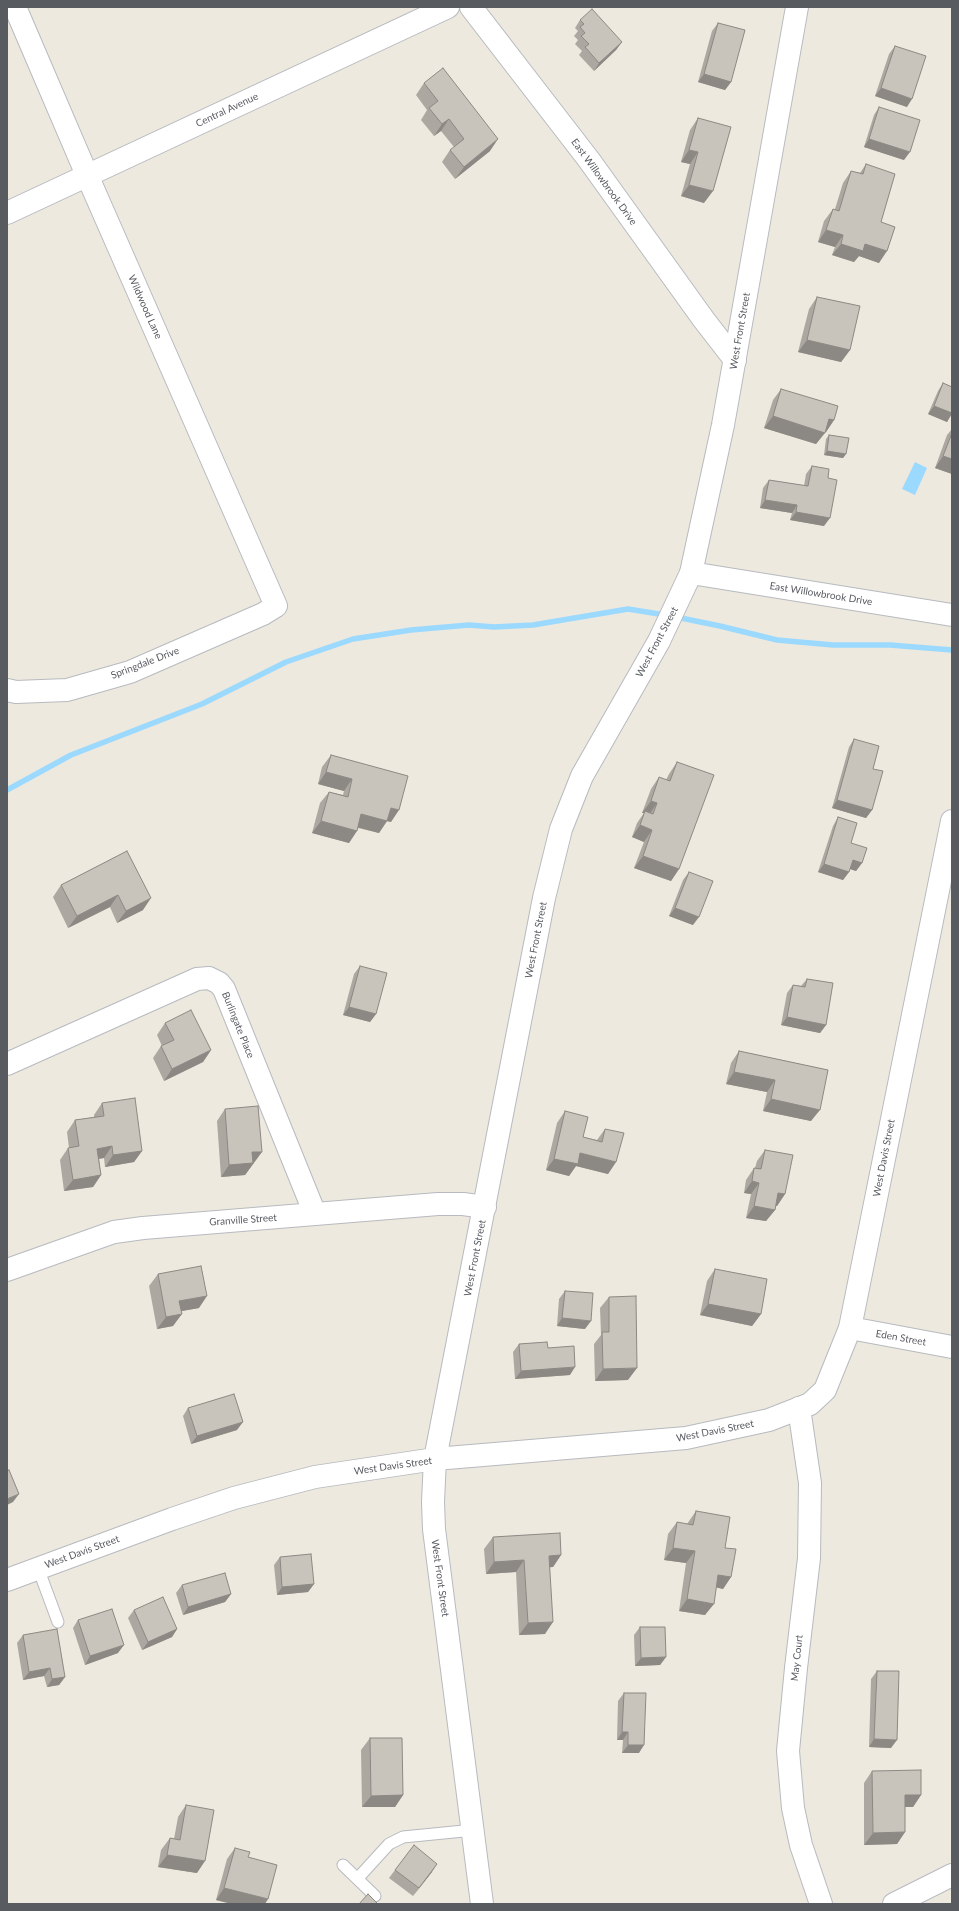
<!DOCTYPE html>
<style>
body{margin:0}
#map{position:relative;width:959px;height:1911px;overflow:hidden;background:#ede9de;font-family:Lato,sans-serif}
canvas{display:block}
.frame{position:absolute;inset:0;border:8px solid #585c61;pointer-events:none}
</style>
<div id="map">
<canvas width="959" height="1911"></canvas>
<div class="frame"></div>
</div>
<script>
const context = document.querySelector('canvas').getContext('2d');
context.lineJoin = 'round';
function paint(path, color) { context.fillStyle = color; context.fill(path, 'evenodd'); }
const toPath = rows => new Path2D(rows.map(r => 'M' + r).join(''));
function stroke(path, color, width, dash) { context.strokeStyle = color; context.lineWidth = width; context.lineCap = dash ? 'butt' : 'round'; context.setLineDash(dash || []); context.stroke(path); }
function write(font, color, halo, rows, align = 'center') {
  context.font = font + ' Lato,sans-serif'; context.lineWidth = 3.5; context.setLineDash([]); context.textBaseline = 'middle'; context.strokeStyle = halo; context.fillStyle = color; for (const [text, x, y, turn = 0] of rows) {
    context.save(); context.translate(x, y); context.rotate((+turn || 0) * Math.PI / 180); context.textAlign = isNaN(turn) ? turn : align; if (halo) context.strokeText(text, 0, 0); context.fillText(text, 0, 0); context.restore();
  }
}
paint(toPath([
 [915,462,927,468,915,495,902,489]
]), '#9cd9ff');
stroke(toPath([
 [676,617,720,626,777,640,833,645,890,645,952,650],
 [7,790,71,755,202,704,286,662,353,639,411,630,469,625,494,627,533,625,628,609,665,615]
]), '#9cd9ff', 5.5);
const service = toPath([
 [38,1568,58,1622],
 [343,1865,375,1896],
 [358,1878,389,1844,403,1837,474,1830]
]);
const minor = toPath([
 [471,7,589,160,704,320,735,360],
 [7,213,448,7],
 [691,573,952,615],
 [7,690,16,692,67,690,130,672,263,614,276,606,87,175,15,7],
 [7,1064,197,979,209,978,219,983,224,989,315,1214],
 [7,1270,114,1232,143,1228,438,1204,463,1204,485,1207],
 [850,1328,952,1347],
 [799,1408,810,1483,809,1558,796,1668,788,1751,793,1808,801,1845,821,1904]
]);
const tertiary = toPath([
 [7,1580,172,1519,234,1498,315,1477,435,1459,686,1438,769,1420,810,1404,825,1390,850,1328,952,821],
 [482,1904,434,1529,433,1502,435,1459,544,898,561,829,582,776,659,641,691,573,723,425,797,7],
 [894,1904,952,1875]
]);
stroke(service, '#b7babf', 13);
stroke(minor, '#b7babf', 24);
stroke(tertiary, '#b7babf', 24);
stroke(service, '#fff', 11);
stroke(minor, '#fff', 22);
stroke(tertiary, '#fff', 22);
paint(toPath([
 [580,20,622,42,616,50,594,71,579,55,582,51,575,44,578,40,574,36,578,31,575,28],
 [718,23,731,82,725,90,698,82,712,31],
 [895,46,907,107,875,96,889,54],
 [424,83,490,151,455,179,442,162,450,150,454,147,441,131,434,136,421,120,427,110,416,95],
 [879,107,904,160,864,147,874,115],
 [698,118,704,203,681,196,690,164,681,162,690,130],
 [866,164,881,222,879,263,859,256,854,262,832,255,835,247,818,242,824,221,833,209,835,209,843,183,851,171,860,173],
 [817,297,850,350,841,362,798,352,809,309],
 [943,383,952,387,952,414,947,422,928,414,938,391],
 [781,389,834,420,826,432,825,432,816,444,764,428,773,400],
 [952,429,952,474,935,468,947,435],
 [829,435,846,454,843,458,824,455,826,439],
 [812,466,828,478,824,526,790,520,792,513,760,508,763,488,769,480,804,486,806,474],
 [854,739,873,769,872,810,866,818,832,808,849,747],
 [331,755,391,822,387,821,379,833,358,828,349,843,312,833,320,803,329,792,343,795,344,791,318,784,322,767],
 [677,762,679,869,671,881,634,868,644,842,632,837,637,823,644,813,642,813,651,789,659,777,666,780,669,774],
 [838,817,851,843,862,863,856,871,850,869,849,872,843,880,818,872,833,826],
 [127,851,143,910,117,923,110,907,68,928,53,897,61,885],
 [689,872,693,925,669,916,683,880],
 [360,966,376,1014,370,1022,343,1015,354,974],
 [807,979,826,1025,820,1033,781,1025,787,993,793,985,801,986],
 [165,1023,211,1050,203,1062,164,1081,153,1058,161,1046,162,1046,157,1035],
 [739,1051,828,1070,811,1121,763,1111,767,1092,726,1084,731,1063],
 [102,1103,142,1151,134,1162,105,1167,104,1158,99,1159,101,1175,93,1187,64,1191,60,1160,68,1148,69,1148,67,1132,75,1120,94,1117,94,1115],
 [225,1109,254,1163,253,1164,245,1175,221,1177,217,1121],
 [565,1111,583,1137,597,1140,605,1129,616,1162,608,1174,576,1166,569,1176,546,1170,557,1123],
 [765,1150,785,1194,777,1206,775,1206,775,1210,766,1221,746,1218,751,1194,744,1193,746,1180,754,1168,755,1168,757,1161],
 [715,1269,761,1314,752,1326,700,1315,707,1281],
 [158,1274,199,1308,181,1311,173,1326,157,1329,149,1286],
 [565,1291,585,1329,557,1326,559,1299],
 [609,1297,628,1380,595,1381,594,1344,601,1335,600,1308],
 [519,1344,548,1348,570,1375,515,1379,513,1352],
 [188,1408,237,1430,191,1444,183,1416],
 [696,1511,725,1548,731,1577,723,1589,716,1587,705,1615,679,1611,686,1563,664,1560,668,1534,677,1522,687,1524],
 [493,1537,561,1555,553,1567,550,1567,545,1634,519,1635,516,1572,486,1574,484,1549],
 [280,1557,314,1584,308,1592,277,1595,274,1565],
 [182,1585,231,1594,225,1602,183,1615,176,1593],
 [134,1610,177,1629,172,1637,142,1650,128,1618],
 [78,1620,118,1653,85,1665,73,1628],
 [640,1627,666,1657,660,1665,635,1666,634,1635],
 [23,1635,65,1677,59,1685,47,1687,44,1676,23,1680,17,1643],
 [877,1671,891,1748,869,1747,871,1679],
 [624,1693,639,1753,622,1753,623,1740,617,1740,618,1701],
 [370,1738,403,1795,395,1807,362,1807,361,1750],
 [872,1771,921,1795,913,1807,905,1807,905,1832,897,1844,864,1845,864,1783],
 [186,1805,197,1873,158,1867,161,1850,170,1838,174,1839,178,1817],
 [235,1848,248,1857,265,1904,232,1904,216,1900,227,1859],
 [395,1870,432,1872,413,1896,389,1878]
]), '#aca8a1');
paint(toPath([
 [622,42,616,50,594,71,599,63],
 [704,74,731,82,725,90,698,82],
 [881,88,912,99,907,107,875,96],
 [449,119,441,131,434,136,442,124],
 [498,139,490,151,455,179,464,167],
 [869,139,910,152,904,160,864,147],
 [689,150,698,152,690,164,681,162],
 [689,185,713,191,704,203,681,196],
 [826,230,843,235,835,247,818,242],
 [841,244,865,244,887,251,879,263,859,256,854,262,832,255],
 [807,340,850,350,841,362,798,352],
 [934,406,952,413,947,422,928,414],
 [773,416,825,433,816,444,764,428],
 [829,419,834,420,826,432,821,431],
 [827,451,846,454,843,458,824,455],
 [943,456,952,459,952,474,935,468],
 [765,500,797,505,792,513,760,508],
 [796,512,830,518,824,526,790,520],
 [326,772,352,779,344,791,318,784],
 [837,800,872,810,866,818,832,808],
 [651,801,657,803,649,815,645,811,644,813,642,813],
 [391,808,399,810,391,822,382,820],
 [361,814,387,821,379,833,353,826],
 [321,821,357,831,349,843,312,833],
 [640,825,652,830,644,842,632,837],
 [643,856,679,869,671,881,634,868],
 [853,860,862,863,856,871,847,868],
 [824,864,849,872,843,880,818,872],
 [118,895,110,907,68,928,77,916],
 [151,898,143,910,117,923,126,911],
 [675,908,699,917,693,925,669,916],
 [349,1007,376,1014,370,1022,343,1015],
 [787,1017,826,1025,820,1033,781,1025],
 [211,1050,203,1062,164,1081,172,1069],
 [734,1072,775,1080,767,1092,726,1084],
 [771,1099,820,1110,811,1121,763,1111],
 [112,1146,104,1158,89,1160,97,1149],
 [142,1151,134,1162,105,1167,113,1155],
 [252,1152,262,1152,245,1175,221,1177,229,1165],
 [580,1153,616,1162,608,1174,576,1166,569,1176,546,1170,554,1159],
 [101,1175,93,1187,64,1191,73,1180],
 [752,1181,759,1183,751,1194,744,1193],
 [778,1193,785,1194,777,1206,770,1205],
 [754,1206,775,1210,766,1221,746,1218],
 [207,1296,199,1308,171,1313,179,1301],
 [708,1304,761,1314,752,1326,700,1315],
 [182,1314,173,1326,157,1329,166,1317],
 [562,1318,591,1321,585,1329,557,1326],
 [575,1367,570,1375,515,1379,521,1371],
 [637,1368,628,1380,595,1381,603,1369],
 [243,1422,237,1430,191,1444,197,1436],
 [19,1494,13,1502,7,1505,7,1499],
 [673,1548,695,1551,686,1563,664,1560],
 [561,1555,553,1567,541,1568,549,1556],
 [524,1560,516,1572,486,1574,494,1562],
 [718,1575,731,1577,723,1589,710,1586],
 [314,1584,308,1592,277,1595,282,1587],
 [231,1594,225,1602,183,1615,188,1607],
 [687,1599,714,1604,705,1615,679,1611],
 [553,1622,545,1634,519,1635,528,1623],
 [177,1629,172,1637,142,1650,148,1642],
 [124,1645,118,1653,85,1665,90,1656],
 [666,1657,660,1665,635,1666,641,1658],
 [50,1668,44,1676,23,1680,29,1672],
 [65,1677,59,1685,47,1687,52,1679],
 [622,1732,628,1732,623,1740,617,1740],
 [874,1739,897,1740,891,1748,869,1747],
 [628,1745,644,1745,639,1753,622,1753],
 [403,1795,395,1807,362,1807,371,1796],
 [905,1795,921,1795,913,1807,897,1807],
 [905,1832,897,1844,864,1845,873,1833],
 [167,1855,205,1861,197,1873,158,1867],
 [437,1864,432,1872,413,1896],
 [224,1888,268,1899,265,1904,232,1904,216,1900]
]), '#8c8883');
const building = toPath([
 [592,9,622,42,599,63,585,47,589,44,581,36,585,33,580,27,584,24,580,20,592,9],
 [718,23,745,30,731,82,704,74,718,23],
 [895,46,926,56,912,99,881,88,895,46],
 [443,68,498,139,464,167,450,150,464,139,449,119,442,124,429,108,438,101,424,83,443,68],
 [879,107,920,120,910,152,869,139,879,107],
 [698,118,731,127,713,191,689,185,698,152,689,150,698,118],
 [866,164,895,174,881,222,895,227,887,251,865,244,863,251,841,244,843,235,826,230,833,209,839,211,851,171,863,174,866,164],
 [817,297,860,306,850,350,807,340,817,297],
 [943,383,952,387,952,413,934,406,943,383],
 [781,389,838,406,834,420,829,419,825,433,773,416,781,389],
 [952,433,952,459,943,456,952,433],
 [829,435,849,438,846,454,827,451,829,435],
 [812,466,829,469,828,478,837,480,830,518,796,512,797,505,765,500,769,480,808,486,812,466],
 [854,739,879,746,873,769,883,771,872,810,837,800,854,739],
 [331,755,408,776,399,810,391,808,387,821,361,814,357,831,321,821,329,792,348,797,352,779,326,772,331,755],
 [677,762,714,775,679,869,643,856,652,830,640,825,645,811,653,814,657,803,651,801,659,777,670,781,677,762],
 [838,817,857,823,851,843,867,848,862,863,853,860,849,872,824,864,838,817],
 [127,851,151,898,126,911,118,895,77,916,61,885,127,851],
 [689,872,713,881,699,917,675,908,689,872],
 [360,966,387,973,376,1014,349,1007,360,966],
 [807,979,833,983,826,1025,787,1017,793,985,805,987,807,979],
 [191,1010,211,1050,172,1069,161,1046,174,1040,165,1023,191,1010],
 [739,1051,828,1070,820,1110,771,1099,775,1080,734,1072,739,1051],
 [135,1098,142,1151,113,1155,112,1146,97,1149,101,1175,73,1180,68,1148,79,1146,75,1120,104,1116,102,1103,135,1098],
 [258,1106,262,1152,252,1152,253,1163,229,1165,225,1109,258,1106],
 [565,1111,588,1117,583,1137,602,1142,605,1129,624,1133,616,1162,580,1153,578,1164,554,1159,565,1111],
 [765,1150,793,1155,785,1194,778,1193,775,1210,754,1206,759,1183,752,1181,754,1168,761,1169,765,1150],
 [201,1266,207,1296,179,1301,182,1314,166,1317,158,1274,201,1266],
 [715,1269,767,1279,761,1314,708,1304,715,1269],
 [565,1291,593,1293,591,1321,562,1318,565,1291],
 [636,1296,637,1368,603,1369,602,1332,609,1332,609,1297,636,1296],
 [547,1342,548,1348,574,1346,575,1367,521,1371,519,1344,547,1342],
 [234,1394,243,1422,197,1436,188,1408,234,1394],
 [9,1470,19,1494,7,1499,7,1471,9,1470],
 [696,1511,730,1517,725,1548,736,1549,731,1577,718,1575,714,1604,687,1599,695,1551,673,1548,677,1522,693,1525,696,1511],
 [560,1533,561,1555,549,1556,553,1622,528,1623,524,1560,494,1562,493,1537,560,1533],
 [311,1554,314,1584,282,1587,280,1557,311,1554],
 [225,1573,231,1594,188,1607,182,1585,225,1573],
 [163,1597,177,1629,148,1642,134,1610,163,1597],
 [112,1609,124,1645,90,1656,78,1620,112,1609],
 [640,1627,665,1627,666,1657,641,1658,640,1627],
 [57,1629,65,1677,52,1679,50,1668,29,1672,23,1635,57,1629],
 [877,1671,899,1671,897,1740,874,1739,877,1671],
 [624,1693,646,1693,644,1745,628,1745,628,1732,622,1732,624,1693],
 [370,1738,402,1738,403,1795,371,1796,370,1738],
 [921,1770,921,1795,905,1795,905,1832,873,1833,872,1771,921,1770],
 [186,1805,214,1810,205,1861,167,1855,170,1838,180,1840,186,1805],
 [414,1845,437,1864,419,1888,395,1870,414,1845],
 [235,1848,250,1852,248,1857,277,1865,268,1899,224,1888,235,1848],
 [368,1894,378,1904,359,1904,368,1894]
]);
paint(building, '#c8c3bb');
stroke(building, '#8c8883', 1);
write('10px', '#585c61', '#fff', [
 ["Central Avenue",227,110,-25],
 ["East Willowbrook Drive",604,182,54],
 ["Wildwood Lane",145,307,66],
 ["West Front Street",740,331,-80],
 ["East Willowbrook Drive",821,594,9],
 ["West Front Street",657,642,-62],
 ["Springdale Drive",145,663,-21],
 ["West Front Street",536,940,-79],
 ["Burlingate Place",238,1025,68],
 ["West Davis Street",884,1158,-79],
 ["Granville Street",243,1220,-4],
 ["West Front Street",475,1258,-79],
 ["Eden Street",901,1338,10],
 ["West Davis Street",715,1431,-11],
 ["West Davis Street",393,1466,-8],
 ["West Davis Street",82,1552,-20],
 ["West Front Street",440,1578,82],
 ["May Court",797,1658,-84]
]);
</script>
